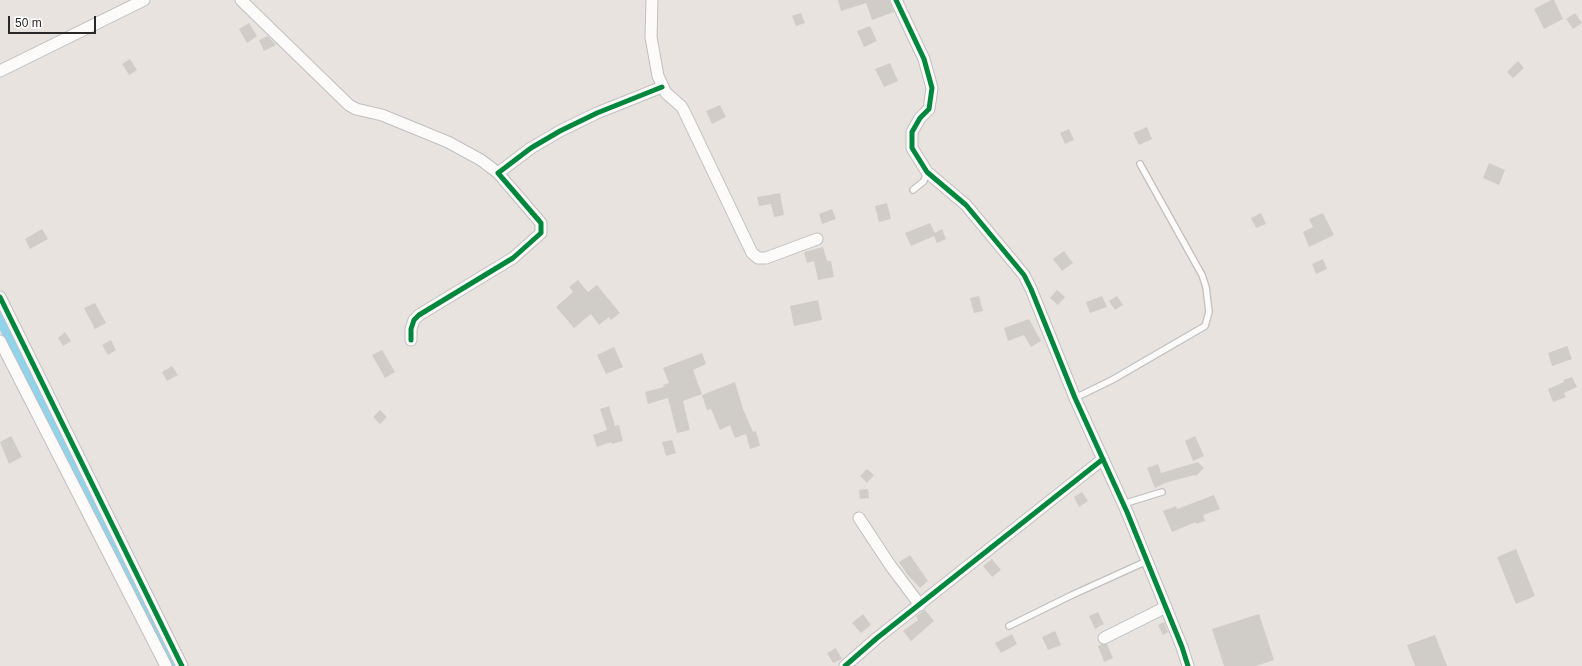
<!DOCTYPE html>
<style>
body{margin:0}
#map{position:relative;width:1582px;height:666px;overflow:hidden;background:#e8e3de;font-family:Helvetica,sans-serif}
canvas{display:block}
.scale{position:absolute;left:8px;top:16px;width:88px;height:18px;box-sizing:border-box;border:2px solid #292929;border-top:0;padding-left:5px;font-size:12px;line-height:14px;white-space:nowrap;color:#292929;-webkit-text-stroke:3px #fff;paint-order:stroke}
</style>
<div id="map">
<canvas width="1582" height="666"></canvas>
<div class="scale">50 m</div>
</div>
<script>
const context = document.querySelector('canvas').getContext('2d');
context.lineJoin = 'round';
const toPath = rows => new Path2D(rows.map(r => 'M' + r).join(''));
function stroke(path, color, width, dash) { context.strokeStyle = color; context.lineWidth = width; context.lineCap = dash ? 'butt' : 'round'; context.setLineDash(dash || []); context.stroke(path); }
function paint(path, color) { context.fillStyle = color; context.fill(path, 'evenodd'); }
stroke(toPath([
 [0,317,49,412,173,666]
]), '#8fd4eb', 12);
paint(toPath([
 [838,0,889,0,894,12,872,20,866,3,841,11],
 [1551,0,1554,0,1563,19,1544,29,1534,9],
 [801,13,805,23,796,26,792,16],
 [1575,13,1582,23,1573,29,1566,19],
 [249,23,257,36,247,43,239,29],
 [870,26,877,41,864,47,857,31],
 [268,36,276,45,264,51,259,40],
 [130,59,137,70,129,75,122,64],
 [1518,61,1524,68,1513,78,1507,72],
 [890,63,898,81,884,87,875,69],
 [720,105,726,117,712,124,706,111],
 [1147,127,1152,139,1139,145,1133,133],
 [1069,129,1074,140,1065,144,1060,133],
 [1489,163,1505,170,1499,185,1483,178],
 [780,193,784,215,774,217,771,204,759,206,757,197],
 [887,203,891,219,879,222,875,206],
 [832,209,836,219,822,224,819,214],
 [1261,213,1266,224,1256,228,1251,218],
 [1323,213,1334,235,1309,247,1303,232,1313,227,1309,219],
 [930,223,935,233,942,229,946,239,937,243,934,236,911,246,905,233],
 [42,229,48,239,30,249,25,239],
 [823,247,827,261,831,261,834,277,818,280,814,261,807,263,804,252],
 [1064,251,1073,263,1062,271,1053,259],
 [1323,259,1327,269,1316,274,1312,264],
 [578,280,588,292,597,285,620,313,611,320,609,317,599,325,591,314,574,328,556,307,573,292,569,287],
 [1057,290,1065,297,1058,305,1050,298],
 [979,296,983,311,974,313,970,298],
 [1102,296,1107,307,1090,313,1086,302],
 [1117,296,1123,305,1115,310,1109,301],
 [818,300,822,320,794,326,790,306],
 [95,303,106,323,95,329,84,308],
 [1029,319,1041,341,1031,347,1024,335,1008,341,1004,328],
 [65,332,71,341,63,346,58,338],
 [111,340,116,350,108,355,102,345],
 [1567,346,1572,359,1552,366,1548,353],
 [614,347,623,367,606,374,597,355],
 [382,350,395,372,385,378,372,355],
 [702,353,706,364,693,370,702,394,683,401,690,430,677,433,668,398,648,404,645,392,664,387,663,385,669,383,663,368],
 [172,366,178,375,167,381,162,372],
 [1572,377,1577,387,1564,393,1566,397,1553,402,1548,389,1564,382,1563,380],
 [735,382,743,409,753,432,756,431,760,446,750,449,746,434,735,438,730,425,720,430,711,409,707,410,702,395],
 [609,406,615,426,619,425,623,441,612,444,611,442,597,447,593,435,607,430,600,409],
 [380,410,387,417,380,424,373,417],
 [11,436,22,457,9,464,0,442],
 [1195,436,1204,456,1193,461,1185,441],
 [672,440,676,453,666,456,662,442],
 [1198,462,1204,468,1196,476,1194,475,1165,483,1155,488,1147,468,1158,464,1161,473],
 [867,469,874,475,867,483,860,476],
 [868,489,869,498,860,499,859,490],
 [1082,492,1088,501,1079,507,1074,497],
 [1214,495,1220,509,1203,515,1205,521,1196,524,1196,522,1172,532,1163,511,1176,506,1177,509],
 [1516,549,1535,596,1516,604,1497,557],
 [910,555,928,581,920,588,907,574,899,562],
 [992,559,1001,570,992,577,983,566],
 [925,610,934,621,911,641,903,631,918,620,916,616],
 [1098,612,1104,624,1095,629,1089,616],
 [863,614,871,625,861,633,852,623],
 [1259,614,1274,660,1256,666,1224,666,1212,629],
 [1164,622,1168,632,1163,635,1158,625],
 [1055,631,1061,645,1048,650,1042,637],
 [1012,634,1017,644,1001,653,995,643],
 [1435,635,1447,666,1415,666,1407,645],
 [1102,644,1107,644,1113,658,1104,662,1098,646],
 [836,648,842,659,833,663,827,653]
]), '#d0cdc9');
const lane = toPath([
 [913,190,924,181,927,172],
 [1075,398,1112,380,1205,326,1209,312,1206,287,1202,275,1140,164],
 [1123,504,1162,492],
 [1009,626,1072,595,1147,561]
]);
const street = toPath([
 [241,0,349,105,356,109,382,115,448,142,481,160,498,173],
 [652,0,651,37,658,76,666,93,681,106,684,111,752,253,758,258,766,258,817,239],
 [896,0,924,59,932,88,929,109,920,118,912,132,912,148,927,172,966,205,1024,275,1031,289,1075,398,1127,512,1182,647,1188,666],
 [0,71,144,0],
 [0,297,182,666],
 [411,340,411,329,414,320,419,315,513,258,541,233,541,223,498,173,531,148,560,131,597,113,662,87],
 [0,341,166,666],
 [859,518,890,565,920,605],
 [1104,638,1166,607],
 [845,666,877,638,1103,459]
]);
stroke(lane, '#c1bfc0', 8);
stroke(street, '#c1bfc0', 13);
stroke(lane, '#fcfbfa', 5.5);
stroke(street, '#fcfbfa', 11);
stroke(toPath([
 [896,0,924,59,932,88,929,109,920,118,912,132,912,148,927,172,966,205,1024,275,1031,289,1075,398,1127,512,1182,647,1188,666],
 [0,297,182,666],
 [411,340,411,329,414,320,419,315,513,258,541,233,541,223,498,173,531,148,560,131,597,113,662,87],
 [845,666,877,638,1103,459]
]), '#00873e', 5);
</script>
